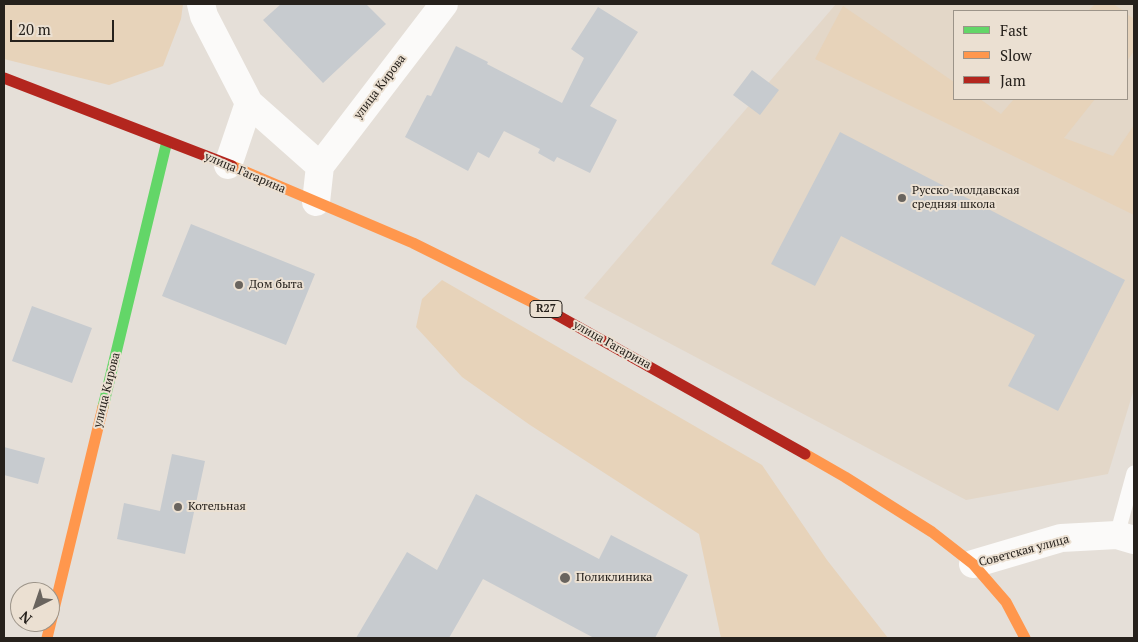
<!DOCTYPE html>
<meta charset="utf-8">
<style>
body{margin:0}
#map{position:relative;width:1138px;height:642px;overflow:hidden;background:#e5dfd8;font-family:"PT Serif",serif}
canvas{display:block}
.frame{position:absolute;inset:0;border:5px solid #26211c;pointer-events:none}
.legend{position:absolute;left:953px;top:10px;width:175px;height:90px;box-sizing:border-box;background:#ebe0d2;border:1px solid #9c9489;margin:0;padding:6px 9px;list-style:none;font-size:15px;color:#26211c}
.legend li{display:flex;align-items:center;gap:10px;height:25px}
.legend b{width:25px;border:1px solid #9c9489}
.north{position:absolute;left:10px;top:582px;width:50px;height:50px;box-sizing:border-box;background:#ebe0d2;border:1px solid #9c9489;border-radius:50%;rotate:221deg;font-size:14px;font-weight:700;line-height:20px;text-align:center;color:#26211c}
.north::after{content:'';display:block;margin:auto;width:18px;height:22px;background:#69645e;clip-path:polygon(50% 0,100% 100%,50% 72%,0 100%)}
.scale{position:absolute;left:10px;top:20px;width:104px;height:22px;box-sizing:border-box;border:2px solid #26211c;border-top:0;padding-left:6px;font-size:15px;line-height:18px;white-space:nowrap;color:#26211c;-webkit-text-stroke:4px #ebe0d2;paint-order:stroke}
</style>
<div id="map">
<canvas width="1138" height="642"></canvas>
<div class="frame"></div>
<ul class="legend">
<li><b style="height:6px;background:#63d668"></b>Fast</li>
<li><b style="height:6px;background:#ff974d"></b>Slow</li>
<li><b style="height:6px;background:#b3261e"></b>Jam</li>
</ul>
<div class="north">N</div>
<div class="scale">20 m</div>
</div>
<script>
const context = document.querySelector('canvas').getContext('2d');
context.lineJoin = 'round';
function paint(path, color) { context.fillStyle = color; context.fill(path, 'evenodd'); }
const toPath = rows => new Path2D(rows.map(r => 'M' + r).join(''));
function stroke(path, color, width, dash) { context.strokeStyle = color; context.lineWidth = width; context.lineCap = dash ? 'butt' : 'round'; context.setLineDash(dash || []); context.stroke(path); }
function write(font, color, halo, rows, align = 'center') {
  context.font = font + ' "PT Serif",serif'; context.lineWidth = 4; context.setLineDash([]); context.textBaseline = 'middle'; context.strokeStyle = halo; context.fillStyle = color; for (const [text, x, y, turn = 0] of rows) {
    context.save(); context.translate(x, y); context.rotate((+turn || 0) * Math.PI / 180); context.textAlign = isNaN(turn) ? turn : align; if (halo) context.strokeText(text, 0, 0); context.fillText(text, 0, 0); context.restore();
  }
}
paint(toPath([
 [836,4,1134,4,1134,389,1108,474,966,500,584,298],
 [954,11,1127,11,1127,99,954,99]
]), '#e3d7c8');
paint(toPath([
 [4,4,183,4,181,19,163,66,109,85,4,59],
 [1095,4,1113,4,1124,11,1088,11],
 [843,6,954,82,954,99,980,99,1001,114,1014,99,1095,99,1064,138,1113,156,1134,125,1134,215,815,59],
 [1127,14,1134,19,1134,51,1127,61],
 [442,280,762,465,827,560,888,638,721,638,699,534,530,425,462,377,416,327,422,299]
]), '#e7d3ba');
paint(toPath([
 [281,4,366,4,386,24,323,83,263,20],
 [598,7,638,32,590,106,617,120,590,173,557,157,554,162,538,153,540,149,504,131,489,158,478,152,468,171,405,137,427,95,431,96,456,46,488,62,487,64,562,103,584,58,571,49],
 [752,70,779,90,760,115,733,95],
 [840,132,1125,280,1058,411,1008,386,1035,335,841,236,815,286,771,264],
 [191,224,315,274,286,345,162,296],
 [32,306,92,328,72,383,12,361],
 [4,447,45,458,38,484,4,475],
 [172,454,205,461,185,554,117,539,124,503,160,511],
 [476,494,599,559,611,535,688,575,655,638,594,638,483,579,449,638,356,638,407,552,437,570]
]), '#c7cbcf');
stroke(toPath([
 [1117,535,1134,473]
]), '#fbfaf9', 15);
stroke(toPath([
 [201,4,204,16,249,103,320,166],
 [228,165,249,103],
 [316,202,320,166,444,4],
 [973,564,1061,538,1117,535,1134,540]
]), '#fbfaf9', 28);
stroke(toPath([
 [103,407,167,141]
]), '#63d668', 11);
stroke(toPath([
 [232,166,413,243,548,310],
 [805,454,845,477,932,532,973,564,1006,602,1025,638],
 [47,638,103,407]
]), '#ff974d', 11);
stroke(toPath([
 [4,78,232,166],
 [548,310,805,454]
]), '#b3261e', 11);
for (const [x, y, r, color] of [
 [902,198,5,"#69645e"],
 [239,285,5,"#69645e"],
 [178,507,5,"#69645e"],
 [565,578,6,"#69645e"]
]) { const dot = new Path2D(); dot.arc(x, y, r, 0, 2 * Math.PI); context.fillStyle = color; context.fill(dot); stroke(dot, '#ebe0d2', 2); }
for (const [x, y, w] of [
 [546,309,32]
]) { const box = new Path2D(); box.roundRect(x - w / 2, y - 8.5, w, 17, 4); context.fillStyle = '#ebe0d2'; context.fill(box); stroke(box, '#26211c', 1); }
write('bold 11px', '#26211c', null, [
 ["R27",546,309]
]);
write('12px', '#26211c', '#ebe0d2', [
 ["улица Кирова",380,87,-53],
 ["улица Гагарина",245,173,23],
 ["улица Гагарина",612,345,29],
 ["улица Кирова",107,390,-76],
 ["Советская улица",1024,551,-15]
]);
write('12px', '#26211c', '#ebe0d2', [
 ["Русско-молдавская",912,191],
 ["средняя школа",912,205],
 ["Дом быта",249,285],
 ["Котельная",188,507],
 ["Поликлиника",576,578]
], 'left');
</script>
